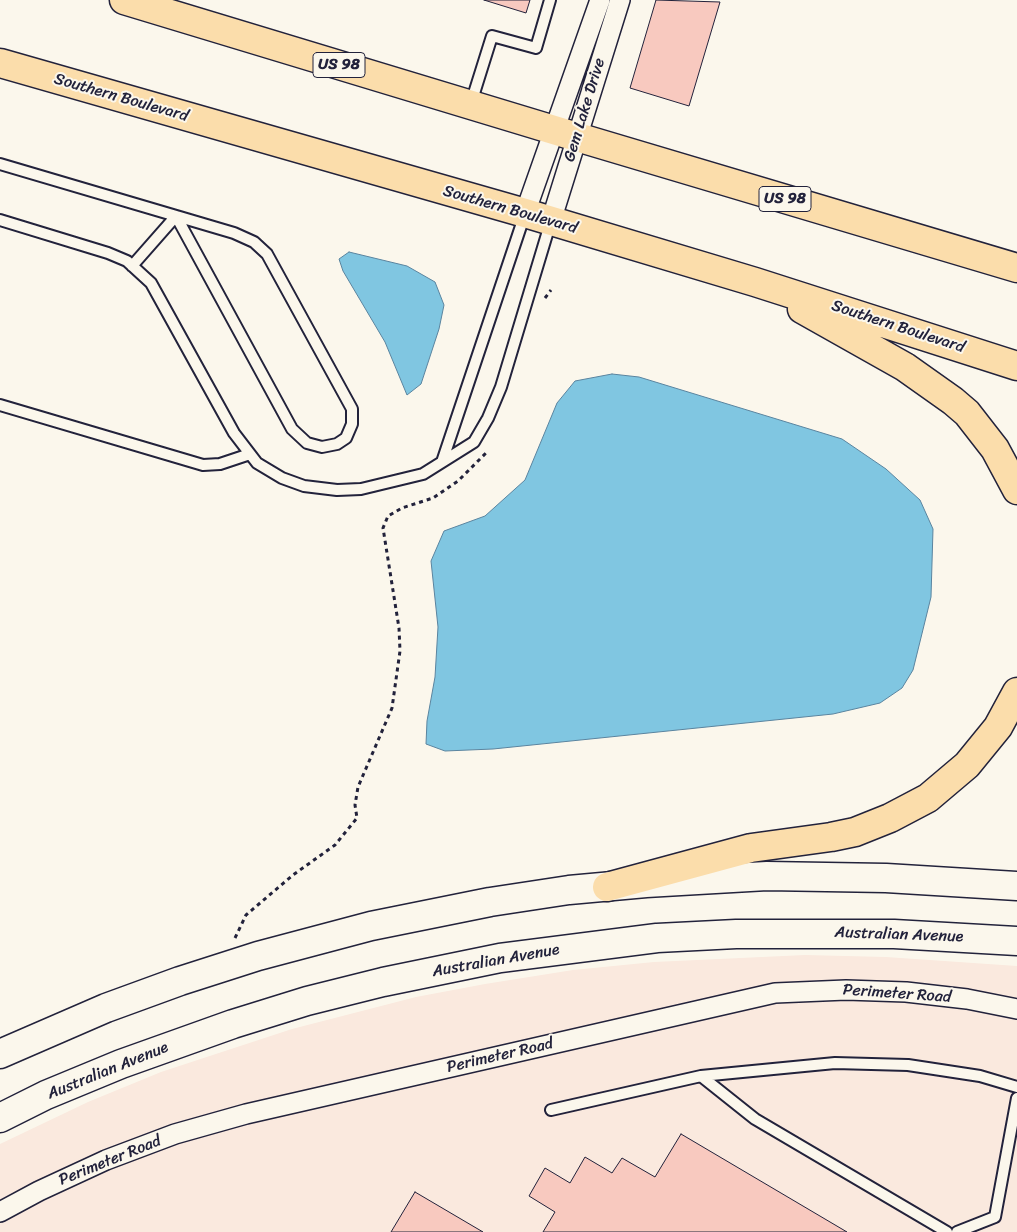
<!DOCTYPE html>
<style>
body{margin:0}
canvas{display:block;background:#fbf7ec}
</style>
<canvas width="1017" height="1232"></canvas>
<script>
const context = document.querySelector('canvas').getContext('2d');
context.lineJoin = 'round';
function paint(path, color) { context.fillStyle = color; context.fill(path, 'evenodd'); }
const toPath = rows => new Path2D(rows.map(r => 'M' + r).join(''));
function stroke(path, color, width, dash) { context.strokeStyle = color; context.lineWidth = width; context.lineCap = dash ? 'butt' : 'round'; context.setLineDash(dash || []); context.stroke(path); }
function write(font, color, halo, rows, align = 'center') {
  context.font = font + ' Sriracha,sans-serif'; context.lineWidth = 4; context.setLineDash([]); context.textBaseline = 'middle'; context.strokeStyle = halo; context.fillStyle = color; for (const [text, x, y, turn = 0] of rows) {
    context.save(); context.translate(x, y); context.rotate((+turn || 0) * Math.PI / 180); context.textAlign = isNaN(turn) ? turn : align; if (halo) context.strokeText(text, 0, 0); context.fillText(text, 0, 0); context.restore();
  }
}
paint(toPath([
 [805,955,886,957,1017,966,1017,1232,0,1232,0,1144,88,1102,161,1072,292,1029,416,997,485,984,573,970,654,962]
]), '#fae9de');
const water = toPath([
 [349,252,407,266,435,282,444,305,439,329,421,384,407,395,385,342,343,271,339,259,349,252],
 [612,374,639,377,842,439,886,469,920,500,933,529,931,597,913,670,902,688,880,703,833,714,493,749,445,751,426,744,427,721,435,677,438,627,431,561,444,531,485,516,525,480,557,403,575,381,612,374]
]);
paint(water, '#80c6e1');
stroke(water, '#5a849f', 1);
const building = toPath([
 [484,0,530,0,526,13,484,0],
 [656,0,720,2,689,106,630,88,656,0],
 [681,1134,847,1232,543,1232,555,1212,529,1196,545,1168,570,1183,585,1157,612,1173,622,1158,655,1177,681,1134],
 [415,1192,483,1232,391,1232,415,1192]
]);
paint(building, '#f8c9bf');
stroke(building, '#22223b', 1);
const service = toPath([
 [471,103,492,36,536,48,550,0],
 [0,164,234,233,254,242,267,254,352,409,352,424,346,438,337,444,322,447,307,443,292,429,176,216],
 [0,220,108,253,127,261,151,283,234,433,257,463,282,478,304,486,337,490,361,489,423,474,474,442,488,418,501,387,551,221],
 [132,266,176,216],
 [0,405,203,465,220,464,250,454],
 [442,462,525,214],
 [701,1076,755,1119,947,1232],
 [551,1110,701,1076,835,1063,908,1065,980,1076,1017,1087],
 [957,1232,995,1217,1017,1098]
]);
const minor = toPath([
 [525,213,600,0],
 [551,221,620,0],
 [0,1212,39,1191,106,1160,175,1134,246,1114,775,993,846,990,906,992,967,999,1017,1009]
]);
const secondary = toPath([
 [0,1054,106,1008,180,981,258,956,371,926,490,902,569,890,646,883,767,876,886,878,1017,886],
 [0,1118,46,1095,121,1064,233,1024,307,1001,383,982,500,958,657,938,736,934,894,934,1017,941]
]);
const trunk = toPath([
 [124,0,577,137,1017,268],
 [0,63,525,213,755,282,1017,366],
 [802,309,905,367,953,401,967,413,995,449,1017,490],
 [607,887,751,848,831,837,855,832,890,818,928,798,967,765,998,727,1017,692]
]);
stroke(service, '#22223b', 14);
stroke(minor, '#22223b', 22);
stroke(secondary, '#22223b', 31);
stroke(trunk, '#22223b', 31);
stroke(toPath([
 [545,298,551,290],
 [235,938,246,915,293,875,335,845,357,818,355,805,358,787,392,708,400,651,399,628,383,528,388,516,402,508,433,498,458,481,487,452]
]), '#22223b', 3, [4, 4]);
stroke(service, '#fbf7ec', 10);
stroke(minor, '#fbf7ec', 19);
stroke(secondary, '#fbf7ec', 28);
stroke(trunk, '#fbddab', 28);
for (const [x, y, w] of [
 [339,65,52],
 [785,199,52]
]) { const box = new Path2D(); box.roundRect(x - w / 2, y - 12.5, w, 25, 4); context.fillStyle = '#fbf7ec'; context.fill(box); stroke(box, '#22223b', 1); }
write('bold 15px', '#22223b', null, [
 ["US 98",339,65],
 ["US 98",785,199]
]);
write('16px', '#22223b', '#fbf7ec', [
 ["Southern Boulevard",121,98,16],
 ["Gem Lake Drive",585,110,-73],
 ["Southern Boulevard",510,210,16],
 ["Southern Boulevard",898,327,18],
 ["Australian Avenue",899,935,2],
 ["Australian Avenue",496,961,-10],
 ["Perimeter Road",897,994,4],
 ["Perimeter Road",500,1056,-13],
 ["Australian Avenue",108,1071,-22],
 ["Perimeter Road",110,1161,-22]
]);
</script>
